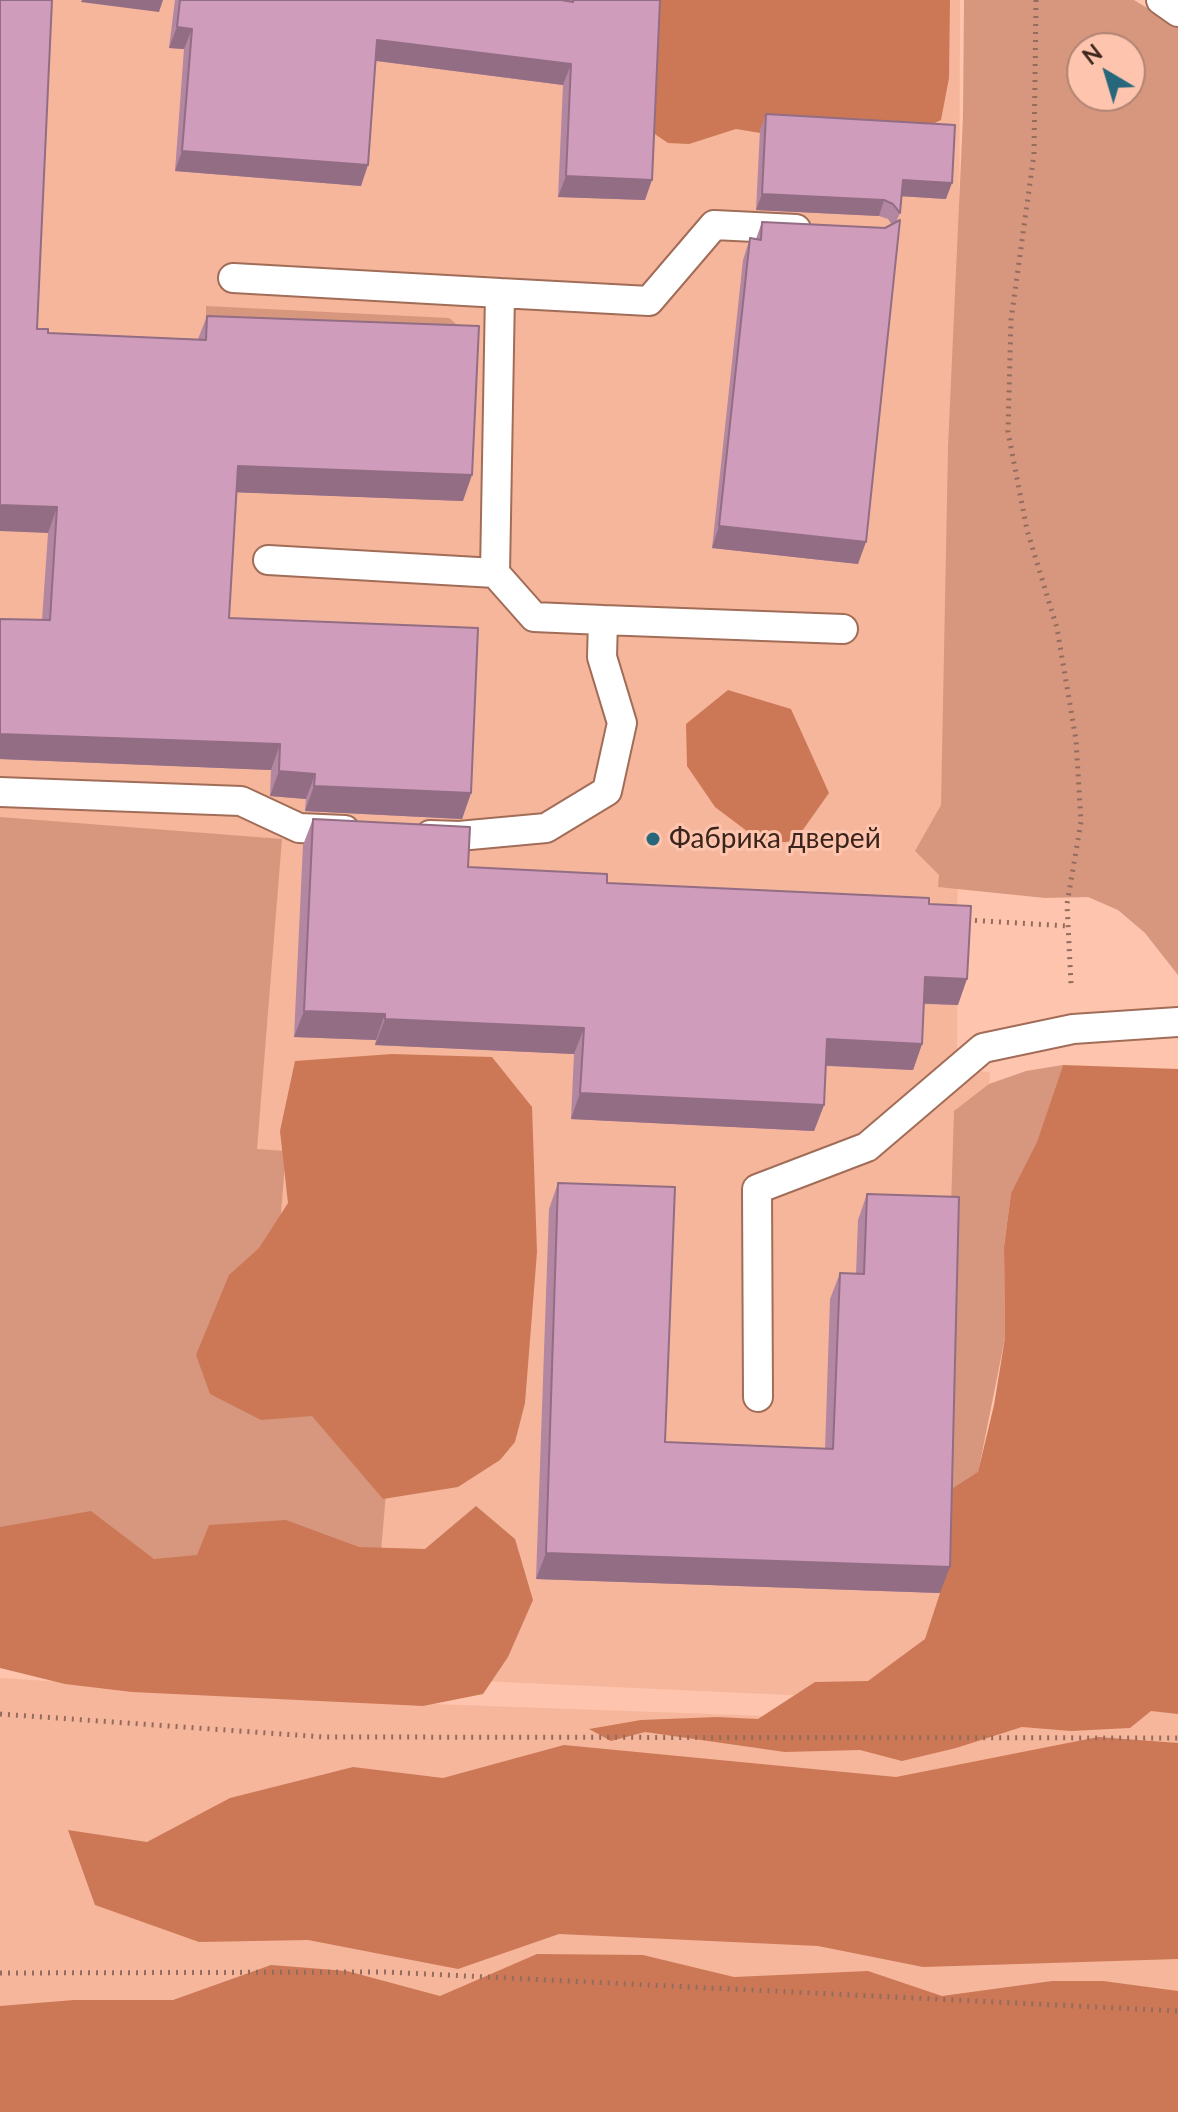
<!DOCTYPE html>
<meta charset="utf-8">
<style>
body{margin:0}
#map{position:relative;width:1178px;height:2112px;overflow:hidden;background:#fec4ad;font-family:Lato,sans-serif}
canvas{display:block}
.north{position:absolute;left:1066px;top:32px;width:80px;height:80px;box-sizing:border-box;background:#fec4ad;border:2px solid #b08473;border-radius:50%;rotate:322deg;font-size:22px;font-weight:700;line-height:32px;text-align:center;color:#3a241c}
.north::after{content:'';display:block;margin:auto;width:28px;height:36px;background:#27677c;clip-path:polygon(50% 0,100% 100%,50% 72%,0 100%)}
</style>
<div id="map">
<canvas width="1178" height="2112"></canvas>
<div class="north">N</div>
</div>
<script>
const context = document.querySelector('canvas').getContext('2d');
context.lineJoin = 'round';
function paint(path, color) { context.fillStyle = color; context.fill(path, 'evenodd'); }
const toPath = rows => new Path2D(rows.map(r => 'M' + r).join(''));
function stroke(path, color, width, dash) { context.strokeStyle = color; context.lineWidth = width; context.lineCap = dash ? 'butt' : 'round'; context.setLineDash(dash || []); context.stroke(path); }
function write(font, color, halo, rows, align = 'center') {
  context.font = font + ' Lato,sans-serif'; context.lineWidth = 6; context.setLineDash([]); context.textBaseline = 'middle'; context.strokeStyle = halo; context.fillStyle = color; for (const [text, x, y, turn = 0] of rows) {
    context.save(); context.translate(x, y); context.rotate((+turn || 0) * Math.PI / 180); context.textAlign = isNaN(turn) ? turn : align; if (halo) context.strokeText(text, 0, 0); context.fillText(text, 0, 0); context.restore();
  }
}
paint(toPath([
 [0,0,960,0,957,1070,990,1072,941,1702,0,1659],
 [1178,1144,1178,2112,0,2112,0,1678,406,1703,959,1723]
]), '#f6b69c');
paint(toPath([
 [964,0,1134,0,1178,27,1178,975,1145,933,1118,910,1088,897,1045,898,938,887,939,875,915,851,941,805,948,447,963,117],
 [1082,48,1130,48,1130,96,1082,96],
 [206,306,449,318,461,328,206,341],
 [0,817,282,839,257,1149,286,1151,265,1410,392,1421,379,1576,0,1547],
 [1063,1065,1037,1143,1011,1193,1004,1247,1005,1338,978,1473,942,1495,954,1111,989,1084,1026,1071]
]), '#d7977e');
paint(toPath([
 [629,0,950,0,949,78,941,120,918,131,809,141,736,129,689,144,668,143,640,124],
 [728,690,791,709,829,793,795,841,764,844,715,807,687,766,686,724],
 [392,1054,492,1057,532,1107,537,1252,525,1403,515,1442,500,1460,458,1487,383,1499,312,1416,261,1420,210,1394,196,1355,229,1275,259,1248,288,1203,280,1131,295,1061],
 [1063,1065,1178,1069,1178,1714,1151,1711,1130,1728,1071,1731,1022,1727,956,1748,902,1761,860,1750,785,1752,645,1732,611,1741,589,1729,641,1720,717,1717,758,1719,815,1682,868,1681,925,1639,940,1593,942,1495,978,1472,994,1405,1005,1338,1004,1247,1011,1193,1037,1142],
 [476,1506,515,1539,533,1600,508,1657,483,1694,423,1706,132,1692,65,1684,0,1668,0,1527,91,1511,154,1559,197,1555,209,1525,286,1520,359,1547,425,1549],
 [1098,1737,1178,1743,1178,1959,923,1967,818,1946,559,1934,458,1969,308,1940,199,1942,95,1905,68,1830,147,1842,230,1798,353,1767,443,1778,564,1745,896,1777],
 [537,1954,643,1955,734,1977,868,1971,942,1996,1052,1981,1103,1981,1178,1991,1178,2112,0,2112,0,2006,74,2000,173,2000,271,1965,347,1971,440,1996]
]), '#cc7856');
const lane = toPath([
 [1161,0,1178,12],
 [233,278,500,293,495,573],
 [500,293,649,301,714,225,796,229],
 [268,560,495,573,534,617,603,620],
 [0,792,241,801,299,828,345,830],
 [430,835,459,836,546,828,607,791,622,723,602,657,603,620,843,629],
 [758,1397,757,1189,867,1147,983,1048,1073,1029,1178,1022]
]);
stroke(lane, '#a16d58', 32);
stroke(toPath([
 [1036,0,1034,154,1011,320,1008,432,1027,530,1057,628,1076,740,1081,822,1067,904,1071,984],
 [967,920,1068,926],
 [0,1714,324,1737,1178,1738],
 [0,1973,385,1972,1178,2011]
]), '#936c5e', 5, [2, 6]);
stroke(lane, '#fff', 28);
paint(toPath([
 [175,0,660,0,645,200,558,197,563,85,376,61,361,186,175,171,184,49,169,48],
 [766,114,946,199,901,196,900,213,896,222,858,564,712,548,743,260,750,238,756,239,762,222,885,228,892,225,888,219,879,216,756,210,760,130],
 [207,316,463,501,236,492,229,618,471,793,462,819,305,811,306,799,270,796,271,770,0,759,0,619,42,620,48,533,37,329,48,333,198,339],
 [313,819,468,867,607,883,929,904,958,1005,924,1004,922,1044,913,1070,826,1066,824,1105,814,1131,571,1119,574,1054,375,1045,376,1040,294,1037,303,845],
 [558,1183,665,1442,825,1449,830,1299,840,1273,856,1274,858,1220,867,1194,940,1593,536,1579,549,1209]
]), '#b386a1');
paint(toPath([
 [82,0,163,0,159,12,81,2],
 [177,27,192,29,184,49,169,48],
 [377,40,571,64,563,85,370,60],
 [182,151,368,165,361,186,175,171],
 [566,176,652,180,645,200,558,197],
 [903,180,952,183,946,199,898,196],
 [762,194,884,200,879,216,756,210],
 [238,466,472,475,463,501,228,492],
 [0,505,57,507,48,533,0,531],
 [719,526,866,542,858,564,712,548],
 [0,734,280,744,271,770,0,759],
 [279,771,315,774,306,799,270,796],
 [314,786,471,793,462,819,305,811],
 [925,977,967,979,958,1005,916,1003],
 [304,1011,385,1014,376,1040,294,1037],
 [385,1019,584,1028,574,1054,375,1045],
 [827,1039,922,1044,913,1070,817,1065],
 [580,1093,824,1105,814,1131,571,1119],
 [546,1553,950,1567,940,1593,536,1579]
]), '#926d83');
const building = toPath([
 [0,0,52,0,37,329,48,329,48,333,206,340,207,316,479,326,472,475,238,466,229,618,478,628,471,793,314,786,315,774,279,771,280,744,0,734,0,619,50,620,57,507,0,505,0,0],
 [180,0,561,0,573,2,573,0,660,0,652,180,566,176,571,64,377,40,368,165,182,151,192,29,177,27,180,0],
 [766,114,955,125,952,183,903,180,900,213,893,204,884,200,762,194,766,114],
 [900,220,866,542,719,526,750,238,761,240,762,222,885,228,900,220],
 [313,819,470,827,468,867,607,874,607,883,929,898,929,904,971,906,967,979,925,977,922,1044,827,1039,824,1105,580,1093,584,1028,385,1019,385,1014,304,1011,313,819],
 [558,1183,675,1187,665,1442,833,1449,840,1273,864,1274,867,1194,959,1197,950,1567,546,1553,558,1183]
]);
paint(building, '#d09cbb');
stroke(building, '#926d83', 2);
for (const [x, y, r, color] of [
 [653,839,8,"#27677c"]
]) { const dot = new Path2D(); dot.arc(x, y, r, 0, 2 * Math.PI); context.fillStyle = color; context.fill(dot); stroke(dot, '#fec4ad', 3); }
write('28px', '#3a241c', '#fec4ad', [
 ["Фабрика дверей",669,839]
], 'left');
</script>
